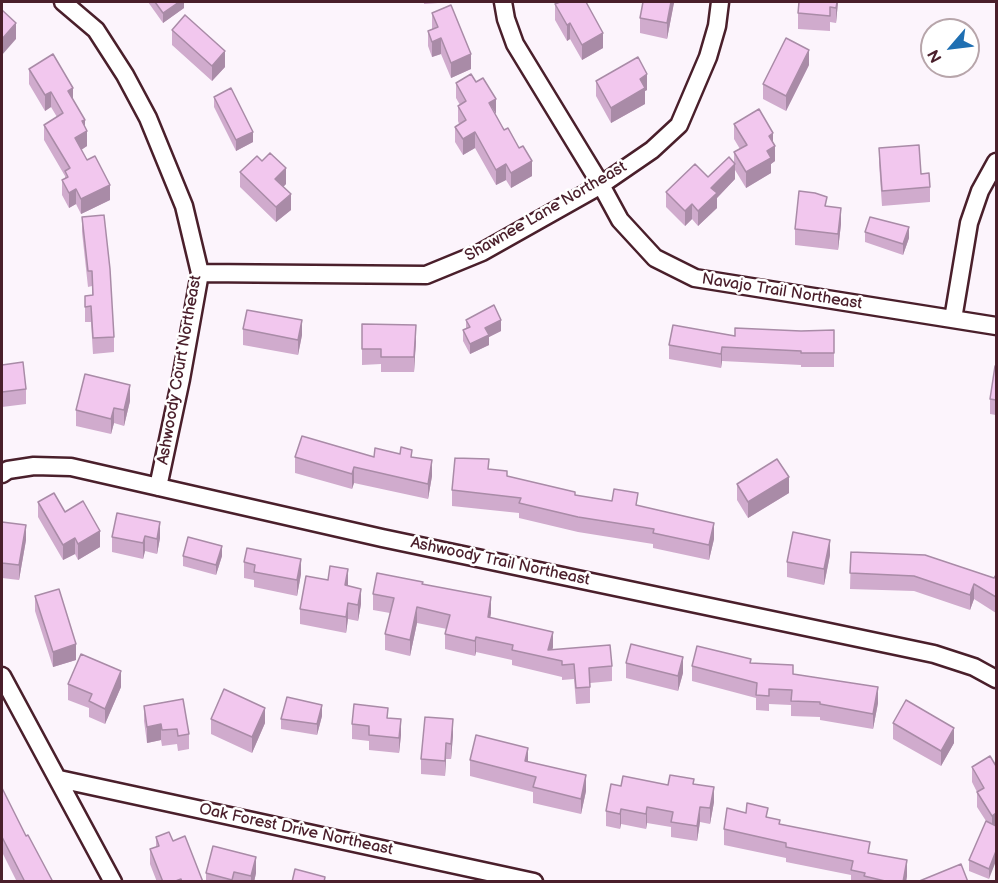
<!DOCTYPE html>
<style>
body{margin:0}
#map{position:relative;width:998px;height:883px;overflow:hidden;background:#fcf4fc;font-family:"Balsamiq Sans",sans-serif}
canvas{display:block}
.frame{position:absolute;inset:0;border:3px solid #4a1f2b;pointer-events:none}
.north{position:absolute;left:920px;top:18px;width:60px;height:60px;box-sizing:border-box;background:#fff;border:2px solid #b7a5aa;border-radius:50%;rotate:242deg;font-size:16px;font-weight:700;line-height:24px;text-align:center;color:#4a1f2b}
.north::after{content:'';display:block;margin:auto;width:21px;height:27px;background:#1f6fb2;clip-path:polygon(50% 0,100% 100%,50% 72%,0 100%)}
</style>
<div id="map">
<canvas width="998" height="883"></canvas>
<div class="frame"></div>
<div class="north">N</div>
</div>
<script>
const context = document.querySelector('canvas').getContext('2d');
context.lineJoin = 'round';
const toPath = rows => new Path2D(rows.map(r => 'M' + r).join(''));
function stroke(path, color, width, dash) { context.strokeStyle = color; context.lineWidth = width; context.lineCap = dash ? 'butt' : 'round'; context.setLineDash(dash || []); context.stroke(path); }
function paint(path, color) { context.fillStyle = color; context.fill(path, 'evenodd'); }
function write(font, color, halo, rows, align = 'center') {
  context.font = font + ' "Balsamiq Sans",sans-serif'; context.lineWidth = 5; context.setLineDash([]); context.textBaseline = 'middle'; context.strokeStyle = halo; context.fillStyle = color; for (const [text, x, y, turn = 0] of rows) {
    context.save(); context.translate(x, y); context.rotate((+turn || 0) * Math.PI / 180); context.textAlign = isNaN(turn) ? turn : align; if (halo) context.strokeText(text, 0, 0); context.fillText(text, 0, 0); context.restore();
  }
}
const minor = toPath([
 [63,2,96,30,125,75,148,118,184,206,200,273,181,379,158,487],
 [503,2,506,19,515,44,601,185,620,220,655,258,695,278,996,326],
 [200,273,426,275,482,252,601,185,652,150,679,125,708,57,717,26,720,2],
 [953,319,969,223,980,191,996,162],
 [2,474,8,470,34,466,71,467,382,538,934,654,974,667,996,679],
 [2,676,113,882],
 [59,779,534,882]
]);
stroke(minor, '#4a1f2b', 21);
stroke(minor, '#fff', 16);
paint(toPath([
 [148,2,184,2,184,8,163,23],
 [424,2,452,2,424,4],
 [674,2,667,39,640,33,640,18],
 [838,2,836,23,830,22,830,31,798,29,798,13],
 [555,4,603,48,582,60,570,39,567,41,555,20],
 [432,13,471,69,451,78,441,54,432,57,428,46,428,31,432,29],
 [172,30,225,67,212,81,172,45],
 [809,65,786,111,763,99,763,84],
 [29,69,73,100,85,127,87,146,81,150,110,200,81,214,76,204,69,208,62,195,62,180,65,179,65,176,44,140,44,125,57,117,51,107,45,111,29,84],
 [596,81,647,90,645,91,645,104,611,123,596,96],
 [456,83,495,114,532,176,511,188,506,180,496,185,475,148,463,155,455,142,455,127,459,124,458,121,458,106,460,105,456,98],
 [214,97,253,142,236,151,214,107],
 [734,124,773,143,775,161,771,164,771,173,746,188,735,170,735,179,717,198,717,208,698,226,692,219,685,226,666,207,666,192,708,177,734,163,734,152,740,149,734,139],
 [879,148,921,174,930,187,930,202,882,206,879,163],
 [262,161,286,184,283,187,291,210,276,222,240,187,240,172],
 [827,206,841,224,838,250,795,245,795,229],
 [82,217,114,337,114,352,93,354,91,322,85,322,85,296,92,295,92,286,88,287,82,232],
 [865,232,909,238,903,255,865,242],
 [466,320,501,331,489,337,489,345,470,354,463,341,463,330,466,329],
 [362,324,416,340,414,372,381,372,381,364,362,365],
 [243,329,302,335,298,355,243,345],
 [834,330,834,367,801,367,801,365,722,361,721,368,669,359,669,345,735,336,801,331],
 [2,365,26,389,26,404,2,407],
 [996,366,996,415,990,414,990,399],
 [130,401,124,426,114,423,111,434,76,426,76,410],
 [400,454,412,457,432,476,428,499,354,483,352,489,295,473,295,457,374,457],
 [489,469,507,476,575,495,638,506,714,539,709,560,653,548,653,544,578,532,519,518,519,513,452,506,452,490],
 [737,484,789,493,748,518,737,500],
 [38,502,65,512,100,547,78,560,75,554,63,560,38,517],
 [117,513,160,538,157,554,145,551,143,559,112,552,112,537],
 [2,522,26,540,19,580,2,578],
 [851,552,994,578,996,575,996,613,974,599,970,610,914,591,850,589],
 [830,555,824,585,787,577,787,562],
 [183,556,222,556,216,575,183,566],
 [244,562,301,574,297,596,254,587,254,580,244,578],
 [423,584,491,613,490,617,553,647,552,650,612,666,612,681,590,683,590,703,576,704,574,679,562,680,562,677,512,665,512,660,476,652,475,656,445,649,445,634,447,629,417,623,410,656,385,650,385,634,390,613,373,610,373,594],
 [347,586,361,604,358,621,348,619,346,633,300,624,300,609],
 [35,596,76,660,53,667,35,611],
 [626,663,683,673,678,691,626,678],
 [751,663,793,674,878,703,873,729,820,720,820,717,791,716,791,705,769,704,769,711,756,710,756,698,692,681,692,666],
 [68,684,121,687,105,724,89,717,89,708,68,700],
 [144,706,189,734,189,749,178,751,177,744,162,746,161,740,147,743,144,721],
 [322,716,317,735,281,729,281,719],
 [388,718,401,735,399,753,369,750,369,741,352,739,352,724],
 [211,719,265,723,252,753,211,734],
 [893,723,954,743,941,766,893,739],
 [453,735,451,759,446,759,445,776,421,774,421,759],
 [470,760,528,762,586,791,581,814,533,803,533,792,470,776],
 [996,766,989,879,969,871,969,860,986,821,977,807,977,792,972,782,972,767],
 [694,784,714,802,710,824,700,822,697,841,671,837,671,827,647,823,646,829,621,824,620,829,606,826,606,811,621,786],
 [2,788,26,836,53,882,17,882,2,852],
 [768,817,780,824,870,853,907,876,906,882,851,882,851,875,786,862,786,858,724,845,724,829],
 [156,837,173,841,203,882,157,882,150,864,150,849,156,847],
 [256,857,256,873,254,882,206,882,206,873]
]), '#d0abcd');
paint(toPath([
 [179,2,184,2,184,8,163,23,163,13],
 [671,2,674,2,674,3,667,39,667,23],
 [837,2,838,2,836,23,836,8],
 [16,23,16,39,2,55,2,39],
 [570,23,570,39,567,41,567,25],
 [603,33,603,48,582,60,582,45],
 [441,38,441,54,432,57,432,42],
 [809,50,809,65,786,111,786,96],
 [225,51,225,67,212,81,212,66],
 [471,54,471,69,451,78,451,63],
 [647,74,647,90,645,91,645,104,611,123,611,108,640,79],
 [73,88,73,103,68,91],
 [51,92,51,107,45,111,45,95],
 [496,99,496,114,489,103],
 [85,120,85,132,87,131,87,146,75,154,75,138,82,121],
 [253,132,253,142,236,151,236,140],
 [475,132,475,148,463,155,463,139],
 [773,133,773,147,775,146,775,161,771,164,771,173,746,188,746,172,767,151,769,136],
 [532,161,532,176,511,188,511,173],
 [506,164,506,180,496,185,496,170],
 [735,164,735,179,717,198,717,208,698,226,698,211,711,188],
 [286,168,286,184,275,195,275,179],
 [110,185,110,200,81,214,81,199],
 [76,189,76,204,69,208,69,193],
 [291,194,291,210,276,222,276,207],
 [692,204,692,219,685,226,685,211],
 [841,208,841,224,838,250,838,234],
 [909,227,909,238,903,255,903,244],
 [302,320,302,335,298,355,298,340],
 [501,320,501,331,489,337,489,345,470,354,470,344,485,328],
 [416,325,416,340,414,372,414,357],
 [722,347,722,361,721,368,721,354],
 [130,385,130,401,124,426,124,410],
 [114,408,114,423,111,434,111,419],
 [432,460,432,476,428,499,428,484],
 [354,467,354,483,352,489,352,474],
 [789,477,789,493,748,518,748,502],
 [160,522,160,538,157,554,157,539],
 [714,523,714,539,709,560,709,545],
 [26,525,26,540,19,580,19,565],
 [100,531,100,547,78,560,78,544],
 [145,536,145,551,143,559,143,543],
 [75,538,75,554,63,560,63,545],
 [830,540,830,555,824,585,824,569],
 [222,546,222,556,216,575,216,565],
 [301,559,301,574,297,596,297,580],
 [348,569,348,585,345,601,345,585],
 [974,584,974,599,970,610,970,595],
 [361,589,361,604,358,621,358,605],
 [491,597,491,613,488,632,488,617],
 [348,603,348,619,346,633,346,617],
 [417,607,417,623,410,656,410,640],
 [553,632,553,647,550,659,548,650],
 [476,637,476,652,475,656,475,641],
 [76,644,76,660,53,667,53,652],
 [683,657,683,673,678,691,678,676],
 [121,671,121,687,105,724,105,709],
 [878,687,878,703,873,729,873,714],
 [322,705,322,716,317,735,317,724],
 [265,708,265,723,252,753,252,737],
 [401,719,401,735,399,753,399,738],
 [453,719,453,735,451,759,451,744],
 [161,724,161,740,147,743,147,727],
 [954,728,954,743,941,766,941,751],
 [446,743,446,759,445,776,445,761],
 [528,748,528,764,525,776,525,761],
 [586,775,586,791,581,814,581,799],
 [714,787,714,802,710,824,710,808],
 [647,807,647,823,646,829,646,814],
 [700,807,700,822,697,841,697,826],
 [621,809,621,824,620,829,620,814],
 [996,813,996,829,992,832,992,816],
 [996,851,996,861,989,879,989,869],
 [256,857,256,873,254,882,251,882,251,876],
 [907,860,907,876,906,882,903,882]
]), '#a98ba7');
const building = toPath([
 [155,2,179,2,163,13,155,2],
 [560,2,586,2,603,33,582,45,570,23,567,25,555,4,560,2],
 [643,2,671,2,667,23,640,18,643,2],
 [799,2,837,2,836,8,830,7,830,16,798,13,799,2],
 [451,5,471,54,451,63,441,38,432,42,428,31,438,27,432,13,451,5],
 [2,10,16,23,2,39,2,10],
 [185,15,225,51,212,66,172,30,185,15],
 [786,38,809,50,786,96,763,84,786,38],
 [53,54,73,88,68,91,85,120,82,121,87,131,75,138,87,160,95,156,110,185,81,199,76,189,69,193,62,180,68,177,65,171,70,168,44,125,63,113,51,92,45,95,29,69,53,54],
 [638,57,647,74,640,79,645,88,611,108,596,81,638,57],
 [471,74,476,82,483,78,496,99,489,103,504,130,508,128,519,148,523,146,532,161,511,173,506,164,496,170,475,132,463,139,455,127,466,120,458,106,466,101,456,83,471,74],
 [231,88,253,132,236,140,214,97,231,88],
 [759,109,773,133,769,136,775,146,767,151,771,158,746,172,734,152,747,145,734,124,759,109],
 [919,145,921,174,929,173,930,187,882,191,879,148,919,145],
 [270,153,286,168,275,179,291,194,276,207,240,172,257,156,262,161,270,153],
 [729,157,735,164,711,188,717,193,698,211,692,204,685,211,666,192,695,164,708,177,729,157],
 [799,191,815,193,827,197,825,206,841,208,838,234,795,229,799,191],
 [104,215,110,269,114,337,93,338,91,306,85,307,85,296,93,295,92,271,88,271,82,217,104,215],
 [870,217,909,227,903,244,865,232,870,217],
 [494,305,501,320,485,328,489,335,470,344,463,330,470,327,466,320,494,305],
 [247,310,302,320,298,340,243,329,247,310],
 [362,324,416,325,414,357,381,357,381,349,362,349,362,324],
 [673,325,735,336,735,328,801,331,834,330,834,353,801,353,801,351,722,347,721,354,669,345,673,325],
 [23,362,26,389,2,392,2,365,23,362],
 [995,366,996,366,996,400,990,399,995,366],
 [85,374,130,385,124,410,114,408,111,419,76,410,85,374],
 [302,436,374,457,375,448,400,454,401,447,412,450,411,457,432,460,428,484,354,467,352,474,295,457,302,436],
 [455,458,489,459,488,469,507,471,507,476,575,492,575,495,612,501,614,489,638,493,636,505,714,523,709,545,653,533,654,529,578,517,519,503,521,498,452,490,455,458],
 [777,459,789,477,748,502,737,484,777,459],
 [54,493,65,512,83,501,100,531,78,544,75,538,63,545,38,502,54,493],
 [117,513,160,522,157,539,145,536,143,543,112,537,117,513],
 [2,522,26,525,19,565,2,563,2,522],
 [793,532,830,540,824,569,787,562,793,532],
 [188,537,222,546,216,565,183,556,188,537],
 [247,548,301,559,297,580,254,572,255,565,244,562,247,548],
 [851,552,925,555,994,578,996,575,996,597,974,584,970,595,914,576,850,573,851,552],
 [330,566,348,569,345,585,361,589,358,605,348,603,346,617,300,609,306,576,328,580,330,566],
 [377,573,423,582,422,584,491,597,488,617,553,632,548,650,610,645,612,666,589,668,590,687,576,688,574,664,562,665,562,661,512,650,513,645,476,637,475,641,445,634,450,615,417,607,410,640,385,634,394,598,373,594,377,573],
 [59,589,76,644,53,652,35,596,59,589],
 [631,644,683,657,678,676,626,663,631,644],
 [697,646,751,659,750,663,793,665,793,674,878,687,873,714,820,704,820,702,791,701,792,690,769,689,769,696,756,695,757,683,692,666,697,646],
 [81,654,121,671,105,709,89,701,92,694,68,684,81,654],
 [224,689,265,708,252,737,211,719,224,689],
 [287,697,322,705,317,724,281,719,287,697],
 [183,699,189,734,178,736,177,729,162,730,161,724,147,727,144,706,183,699],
 [906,700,954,728,941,751,893,723,906,700],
 [354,704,388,708,387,718,401,719,399,738,369,735,369,726,352,724,354,704],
 [425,717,453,719,451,744,446,743,445,761,421,759,425,717],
 [476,735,528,748,525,761,586,775,581,799,533,787,536,777,470,760,476,735],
 [990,756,996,766,996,813,992,816,977,792,984,788,972,767,990,756],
 [670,775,694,779,693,784,714,787,710,808,700,807,697,826,671,822,673,812,647,807,646,814,621,809,620,814,606,811,611,784,621,786,623,776,668,785,670,775],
 [2,788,26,836,28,835,53,882,25,882,2,837,2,788],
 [747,803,768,808,766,817,780,820,779,824,870,842,868,853,907,860,903,882,885,882,885,881,864,876,865,873,851,870,853,861,786,847,786,843,724,829,727,808,746,813,747,803],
 [986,821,996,826,996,851,989,869,969,860,986,821],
 [169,832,173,841,185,836,203,882,182,882,181,879,173,882,163,882,150,849,159,846,156,837,169,832],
 [213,846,256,857,251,876,234,872,232,880,206,873,213,846],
 [961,864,968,882,917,882,961,864],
 [295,869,325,877,324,882,292,882,295,869]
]);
paint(building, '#f2c7ee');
stroke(building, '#a98ba7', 1.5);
write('16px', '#4a1f2b', '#fff', [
 ["Shawnee Lane Northeast",546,212,-30],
 ["Navajo Trail Northeast",782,292,9],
 ["Ashwoody Court Northeast",180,370,-80],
 ["Ashwoody Trail Northeast",500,562,12],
 ["Oak Forest Drive Northeast",296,830,12]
]);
</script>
